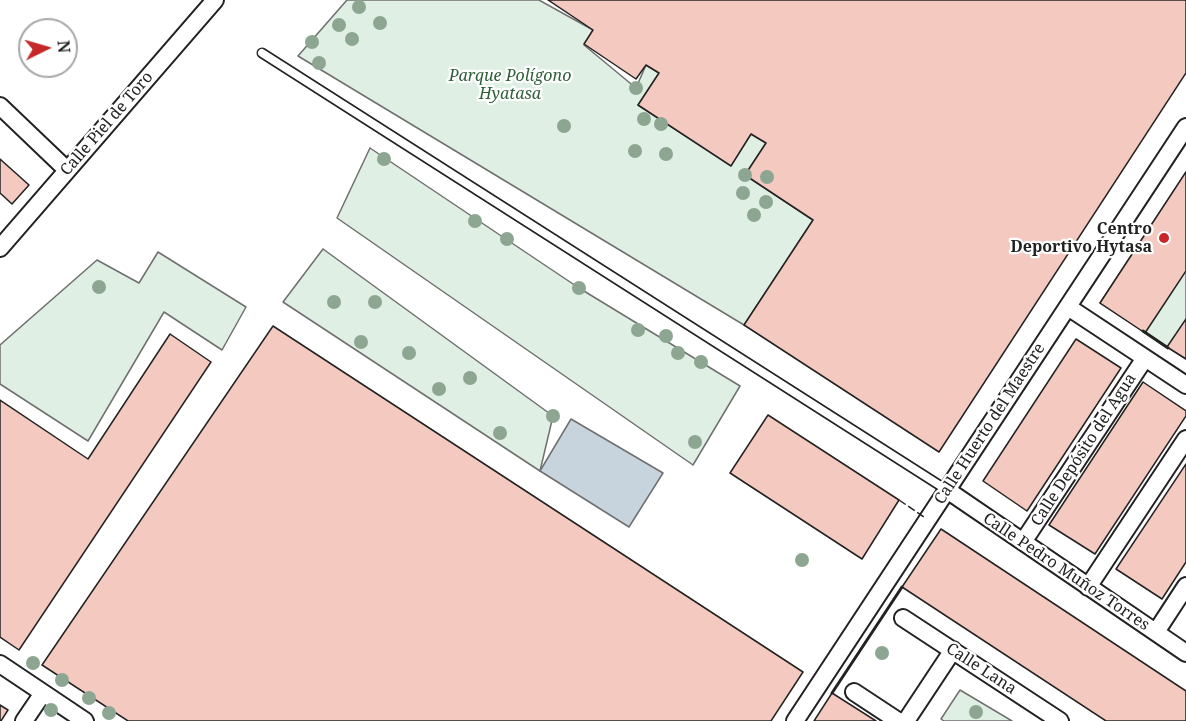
<!DOCTYPE html>
<meta charset="utf-8">
<style>
body{margin:0}
#map{position:relative;width:1186px;height:721px;overflow:hidden;background:#fff;font-family:"Noto Serif",serif}
canvas{display:block}
.north{position:absolute;left:18px;top:18px;width:60px;height:60px;box-sizing:border-box;background:#fff;border:2px solid #a7a7a7;border-radius:50%;rotate:85deg;font-size:16px;font-weight:700;line-height:24px;text-align:center;color:#222}
.north::after{content:'';display:block;margin:auto;width:21px;height:27px;background:#c62828;clip-path:polygon(50% 0,100% 100%,50% 72%,0 100%)}
</style>
<div id="map">
<canvas width="1186" height="721"></canvas>
<div class="north">N</div>
</div>
<script>
const context = document.querySelector('canvas').getContext('2d');
context.lineJoin = 'round';
function paint(path, color) { context.fillStyle = color; context.fill(path, 'evenodd'); }
const toPath = rows => new Path2D(rows.map(r => 'M' + r).join(''));
function stroke(path, color, width, dash) { context.strokeStyle = color; context.lineWidth = width; context.lineCap = dash ? 'butt' : 'round'; context.setLineDash(dash || []); context.stroke(path); }
function write(font, color, halo, rows, align = 'center') {
  context.font = font + ' "Noto Serif",serif'; context.lineWidth = 4.5; context.setLineDash([]); context.textBaseline = 'middle'; context.strokeStyle = halo; context.fillStyle = color; for (const [text, x, y, turn = 0] of rows) {
    context.save(); context.translate(x, y); context.rotate((+turn || 0) * Math.PI / 180); context.textAlign = isNaN(turn) ? turn : align; if (halo) context.strokeText(text, 0, 0); context.fillText(text, 0, 0); context.restore();
  }
}
const green = toPath([
 [347,0,539,0,593,30,584,45,636,88,646,65,659,73,638,105,731,165,751,134,766,143,745,175,813,220,744,325,298,56,347,0],
 [370,148,579,288,740,386,693,465,337,218,370,148],
 [1186,172,1186,359,1100,303,1186,172],
 [323,249,553,416,540,471,283,302,323,249],
 [158,252,246,307,222,350,164,312,88,441,0,384,0,345,97,260,139,283,158,252],
 [960,690,1012,721,944,721,941,719,960,690]
]);
paint(green, '#e0efe3');
stroke(green, '#6f6f6f', 1.5);
const water = toPath([
 [571,419,663,473,629,527,540,471,571,419]
]);
paint(water, '#c7d3dd');
stroke(water, '#6f6f6f', 1.5);
const building = toPath([
 [548,0,1186,0,1186,73,939,452,744,325,813,220,745,175,766,143,751,134,731,166,638,105,659,73,646,65,636,79,584,44,593,30,548,0],
 [0,159,29,185,12,204,0,193,0,159],
 [1186,172,1186,271,1145,333,1100,303,1186,172],
 [1186,319,1186,359,1167,347,1186,319],
 [273,326,803,672,771,721,128,721,42,665,273,326],
 [170,334,211,362,19,650,0,637,0,400,88,459,170,334],
 [1076,339,1121,368,1027,511,983,481,1076,339],
 [1143,382,1186,411,1186,416,1095,554,1049,525,1143,382],
 [768,415,899,500,862,559,730,473,768,415],
 [1186,464,1186,562,1162,599,1116,569,1186,464],
 [941,529,1186,691,1186,721,1106,721,902,587,941,529],
 [832,693,876,721,814,721,832,693],
 [0,705,8,710,1,721,0,721,0,705]
]);
paint(building, '#f3c9c0');
stroke(building, '#222', 1.5);
const lane = toPath([
 [262,53,947,490]
]);
const street = toPath([
 [0,106,67,170],
 [0,248,215,0],
 [1068,307,1186,385],
 [947,490,1186,653],
 [1023,542,1145,358],
 [1088,587,1186,439],
 [903,618,1060,721],
 [1156,632,1186,586],
 [0,664,85,721],
 [854,692,898,721],
 [24,721,43,693],
 [795,721,1186,127],
 [906,721,953,650]
]);
stroke(lane, '#222', 11);
stroke(street, '#222', 20);
stroke(lane, '#fff', 8);
stroke(street, '#fff', 16);
stroke(toPath([
 [899,500,924,517]
]), '#222', 1.5, [8, 3]);
stroke(toPath([
 [1143,331,1168,348],
 [832,693,902,587]
]), '#222', 3);
context.fillStyle = '#8da692';
for (const [x, y] of [
 [359,7],
 [380,23],
 [339,25],
 [352,39],
 [312,42],
 [319,63],
 [636,88],
 [644,119],
 [661,124],
 [564,126],
 [635,151],
 [666,154],
 [384,159],
 [745,175],
 [767,177],
 [743,193],
 [766,202],
 [754,215],
 [475,221],
 [507,239],
 [99,287],
 [579,288],
 [334,302],
 [375,302],
 [638,330],
 [666,336],
 [361,342],
 [409,353],
 [678,353],
 [701,362],
 [470,378],
 [439,389],
 [553,416],
 [500,433],
 [695,442],
 [802,560],
 [882,653],
 [33,663],
 [62,680],
 [89,698],
 [51,710],
 [976,712],
 [109,713]
]) { context.beginPath(); context.arc(x, y, 7, 0, 2 * Math.PI); context.fill(); }
for (const [x, y, r, color] of [
 [1164,238,6,"#c62828"]
]) { const dot = new Path2D(); dot.arc(x, y, r, 0, 2 * Math.PI); context.fillStyle = color; context.fill(dot); stroke(dot, '#fff', 2); }
write('italic 16px', '#2f5e38', '#fff', [
 ["Parque Polígono",510,76],
 ["Hyatasa",510,94]
]);
write('16px', '#222', '#fff', [
 ["Calle Piel de Toro",107,124,-49],
 ["Calle Huerto del Maestre",990,424,-57],
 ["Calle Depósito del Agua",1084,450,-57],
 ["Calle Pedro Muñoz Torres",1066,572,34],
 ["Calle Lana",981,669,33]
]);
write('bold 16px', '#222', '#fff', [
 ["Centro",1152,229],
 ["Deportivo Hytasa",1152,247]
], 'right');
</script>
